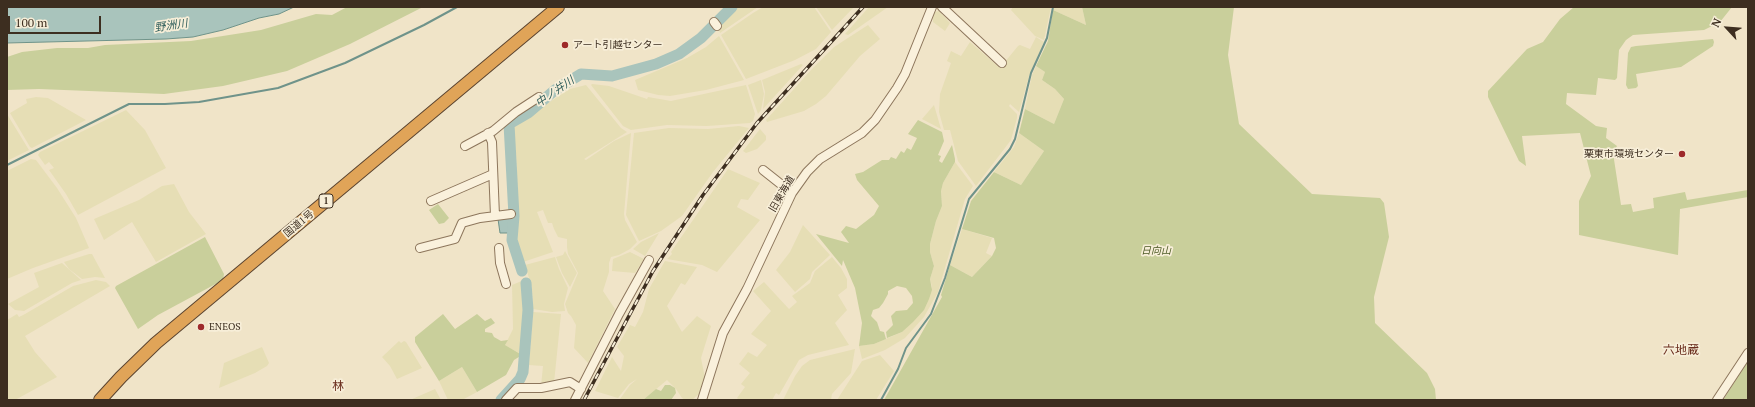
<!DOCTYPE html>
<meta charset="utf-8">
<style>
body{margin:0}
#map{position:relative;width:1755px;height:407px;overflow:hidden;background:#f0e4c8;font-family:"PT Serif",serif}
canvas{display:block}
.frame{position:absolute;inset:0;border:8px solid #3d2e20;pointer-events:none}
.north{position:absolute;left:1707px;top:8px;width:40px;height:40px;-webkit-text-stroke:3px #f7eed8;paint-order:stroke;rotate:296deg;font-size:11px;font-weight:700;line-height:16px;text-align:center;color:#3d2e20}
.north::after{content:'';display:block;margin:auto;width:14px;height:18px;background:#3d2e20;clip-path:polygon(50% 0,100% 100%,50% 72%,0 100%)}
.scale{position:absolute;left:8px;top:16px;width:93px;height:18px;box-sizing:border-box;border:2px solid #3d2e20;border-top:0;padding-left:5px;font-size:12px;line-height:14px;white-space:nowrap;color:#3d2e20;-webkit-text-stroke:3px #f7eed8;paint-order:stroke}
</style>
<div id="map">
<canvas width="1755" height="407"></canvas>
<div class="frame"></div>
<div class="north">N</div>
<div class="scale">100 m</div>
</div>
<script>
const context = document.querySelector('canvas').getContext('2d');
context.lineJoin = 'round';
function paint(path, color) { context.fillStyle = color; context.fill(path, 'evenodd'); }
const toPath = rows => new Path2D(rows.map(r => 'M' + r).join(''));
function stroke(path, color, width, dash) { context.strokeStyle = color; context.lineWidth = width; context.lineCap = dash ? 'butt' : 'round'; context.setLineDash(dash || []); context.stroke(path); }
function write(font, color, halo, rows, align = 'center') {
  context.font = font + ' "PT Serif","Noto Sans JP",serif'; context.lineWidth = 3.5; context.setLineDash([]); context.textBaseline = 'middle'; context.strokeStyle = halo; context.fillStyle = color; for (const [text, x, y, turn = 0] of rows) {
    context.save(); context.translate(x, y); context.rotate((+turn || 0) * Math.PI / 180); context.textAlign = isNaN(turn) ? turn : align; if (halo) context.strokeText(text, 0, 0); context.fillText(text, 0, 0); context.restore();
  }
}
paint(toPath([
 [736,7,758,7,720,33,718,26],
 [763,7,814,7,831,32,816,49,795,60,746,79,721,35,753,13],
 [816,7,854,7,832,30],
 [869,7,888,7,848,35,845,34],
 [1013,7,1051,7,1044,40,1035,36,1011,10],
 [1054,7,1082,7,1086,25,1053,10],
 [939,11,950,23,945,31,933,22,933,14,935,12],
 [868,25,880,39,860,56,826,96,816,104,804,111,767,122,766,120,811,70,834,47],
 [719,36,744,80,706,90,670,96,658,95,638,90,635,80,687,58,706,47],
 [1036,37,1044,42,1029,76,1019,112,1010,104,1009,106,1017,114,1017,118,1011,140,976,186,958,161,950,130,944,130,939,112,940,94,951,63,947,61,951,51,961,56,970,42,1000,68,1018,46,1020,45,1030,49],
 [801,64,803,65,763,109,765,92,762,80],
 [1036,66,1045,72,1042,80,1055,89,1064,99,1054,124,1025,109,1032,75],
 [761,80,764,94,761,110,758,114,748,85],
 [592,84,609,86,647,99,648,97,671,101,746,85,755,114,753,121,750,123,707,126,667,125,631,130,623,126,591,85],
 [586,85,621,128,627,132,584,159,586,160,614,141,631,133,624,214,625,220,637,242,630,249,619,255,611,257,609,263,609,272,603,291,615,309,588,363,574,348,576,325,571,316,568,313,565,304,578,273,568,254,567,247,567,239,558,237,554,229,552,223,548,223,543,210,537,212,553,252,523,262,517,242,518,205,516,153,512,126,570,89],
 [36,97,48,98,86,120,32,148,30,147,10,113,27,103,26,99],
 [934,105,941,129,922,119],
 [126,110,145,130,166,168,78,215,66,194,49,170,54,168,49,162,45,165,38,155,40,152],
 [7,114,29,150,7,161],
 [739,126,749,128,713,172,682,216,661,231,639,241,626,215,634,133,669,128,708,129],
 [760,129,766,136,766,140,757,149,746,153,743,151],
 [1019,133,1044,151,1021,185,994,172,1014,147],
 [31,159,36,160,57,188,76,218,89,248,33,268,7,279,7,171],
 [955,162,973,186,965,199,938,292,924,317,905,338,885,350,862,359,859,346,874,344,902,332,932,287,930,279,934,266,930,252,930,244,936,221,942,206,941,191,943,183],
 [728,169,760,183,748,200,741,199,737,207,760,220,717,272,702,265,667,259,672,254,671,252],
 [174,184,189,212,206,234,156,262,132,222,104,240,94,219,139,200,162,186],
 [803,225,830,255,812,272,810,279,795,292,776,270,790,252],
 [962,229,992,238,986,253,992,256,972,277,950,265],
 [659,233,645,256,633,249,641,242],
 [565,251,577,273,570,287,562,273,556,257,563,255],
 [630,252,644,259,635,273,612,271,613,259],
 [89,254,92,254,105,278,95,277,82,279,69,269,64,262],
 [555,257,559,269,568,288,564,304,565,311,552,312,533,309,532,288,525,265],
 [832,257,841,268,847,279,847,288,838,295,847,310,835,323,849,345,808,355,799,360,779,395,776,393,772,400,739,400,737,398,745,387,741,384,750,373,739,364,748,352,757,357,767,345,751,334,771,311,753,291,764,282,789,309,797,302,792,296,810,283,815,271],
 [665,261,697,267,685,285,681,283,667,306,682,332,697,316,711,326,701,358,705,378,699,394,692,400,685,400,682,398,676,389,667,380,643,400,622,400,620,399,630,385,637,379,629,384,618,398,595,391,612,357,621,371,624,356,617,347,630,325,635,327,643,312,649,289],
 [62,263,81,280,72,283,24,311,15,310,8,304,39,287,34,273],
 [96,280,106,282,110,286,25,336,35,352,57,377,15,400,7,400,7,320,17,314,19,317,25,314,73,286],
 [524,280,527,309,522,355,505,345,513,329,512,285],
 [533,312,561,314,554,383,541,386,543,366,529,365],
 [399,341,401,343,404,341,406,342,422,368,397,379,390,366,382,357],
 [262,347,269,363,267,366,255,373,219,388,224,363],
 [855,349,851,373,832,394,831,400,783,400,795,376,802,366,810,360],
 [880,355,894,371,876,400,837,400,862,361],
 [462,367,477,392,462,400,448,400,439,381],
 [435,389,441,400,410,400]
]), '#e6deb5');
paint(toPath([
 [347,7,423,7,350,44,287,71,223,86,164,94,39,89,7,90,7,57,22,52,57,48,88,48,105,45,191,41,261,30,316,14,332,15],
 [1082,7,1234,7,1228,55,1239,124,1312,194,1380,198,1384,203,1389,237,1374,297,1375,323,1427,373,1435,389,1436,400,884,400,942,297,941,295,950,265,972,277,992,256,996,248,994,238,962,229,971,201,994,172,1021,185,1044,151,1019,133,1025,109,1054,124,1064,99,1055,89,1042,80,1045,72,1036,66,1048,41,1053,10,1086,25],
 [1574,7,1732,7,1720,22,1704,30,1633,35,1626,40,1619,50,1617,78,1615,80,1598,78,1596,95,1567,93,1566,104,1596,126,1607,128,1606,138,1617,146,1613,153,1621,205,1631,204,1633,212,1654,208,1653,198,1685,192,1687,200,1748,190,1748,197,1680,209,1678,255,1579,235,1579,201,1591,176,1580,133,1522,136,1526,166,1519,161,1488,97,1488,91,1527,49,1543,42,1560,19],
 [1713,39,1714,42,1713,46,1681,67,1636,74,1638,86,1636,88,1628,89,1626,85,1628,53,1631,47,1636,46],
 [918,120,942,132,944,141,938,155,941,156,939,161,942,163,952,145,955,159,955,162,943,183,941,191,942,206,936,221,930,244,930,252,934,266,930,279,932,290,929,299,924,310,913,322,902,332,887,338,886,332,893,325,891,316,896,311,907,310,913,303,912,296,906,288,897,286,888,291,888,294,883,303,879,308,873,310,871,316,877,322,880,331,884,332,886,339,874,344,859,346,862,323,855,288,843,260,842,266,816,234,849,243,841,232,846,226,856,229,874,215,879,206,857,180,855,174,863,172,882,160,889,160,891,157,896,159,901,151,904,153,907,148,911,150,917,138,908,134],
 [438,204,449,218,444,223,439,224,429,210],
 [205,237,224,274,223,280,158,315,138,329,115,288,116,286],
 [443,314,455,329,477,314,485,321,491,318,495,323,485,329,485,332,492,333,494,337,501,341,508,340,505,345,522,355,514,360,506,375,477,392,462,367,439,381,415,342,415,337],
 [1748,361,1748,396,1747,400,1723,400],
 [665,385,670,385,675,388,676,393,671,400,643,400,656,389,661,391]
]), '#c9cf9b');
const water = toPath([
 [7,7,294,7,279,14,259,18,223,30,193,37,166,39,7,43,7,7],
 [511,218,509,233,500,233,498,219,511,218]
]);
paint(water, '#a9c4bc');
stroke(water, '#6f938a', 1);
stroke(toPath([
 [7,165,129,104,165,104,199,102,278,88,345,63,424,25,457,7],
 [881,400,898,369,906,348,931,314,945,278,969,199,1010,149,1015,139,1031,73,1047,38,1053,7]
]), '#6f938a', 2);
stroke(toPath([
 [522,271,512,240,514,216,509,124,528,113,555,90,581,74,612,76,656,64,679,54,701,38,732,7],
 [501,400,520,379,523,372,528,310,526,283]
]), '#a9c4bc', 11);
const minor = toPath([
 [942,7,1002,63],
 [714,22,717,26],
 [488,133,492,142,495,216],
 [465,146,493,131,516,112,539,97],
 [763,170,792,193],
 [431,201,493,174],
 [420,248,455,239,462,223,480,218,511,214],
 [499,248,500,263,506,284],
 [506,400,517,388,541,388,570,382,581,389],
 [575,400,619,314,649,260],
 [702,400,723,333,747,289,792,193,807,172,820,159,862,133,875,120,897,88,905,74,932,7],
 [1717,400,1748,353]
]);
const highway = toPath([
 [100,400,121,377,156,343,558,7]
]);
stroke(minor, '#8d765c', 10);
stroke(highway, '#5b4430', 14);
stroke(minor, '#faf1dc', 8);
stroke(highway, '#e0a458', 12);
const rail = toPath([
 [584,400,653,271,703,195,757,123,863,7]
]);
stroke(rail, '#3d2e20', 3.5);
stroke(rail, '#f7eed8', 2, [6]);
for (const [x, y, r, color] of [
 [565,45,4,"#9e2a2b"],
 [1682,154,4,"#9e2a2b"],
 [201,327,4,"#9e2a2b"]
]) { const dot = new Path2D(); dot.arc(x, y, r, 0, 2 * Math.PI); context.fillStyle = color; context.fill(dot); stroke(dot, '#f7eed8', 1.5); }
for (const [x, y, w] of [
 [326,201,14]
]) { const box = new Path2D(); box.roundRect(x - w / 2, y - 7, w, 14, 3); context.fillStyle = '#f7eed8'; context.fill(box); stroke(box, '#3d2e20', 1); }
write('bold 9px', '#3d2e20', null, [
 ["1",326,201]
]);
write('10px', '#3d2e20', '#f7eed8', [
 ["アート引越センター",573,45],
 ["栗東市環境センター",1674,154,"right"],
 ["ENEOS",209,327]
], 'left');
write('10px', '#3d2e20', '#f7eed8', [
 ["旧東海道",782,194,-60],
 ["国道1号",299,224,-40]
]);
write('italic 10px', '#4d5a26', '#f7eed8', [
 ["日向山",1156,251]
]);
write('italic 11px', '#2f5d5a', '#f7eed8', [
 ["野洲川",171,26,-8],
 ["中ノ井川",555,92,-35]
]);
write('12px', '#6b2e1e', '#f7eed8', [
 ["六地蔵",1681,351],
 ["林",338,387]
]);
</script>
